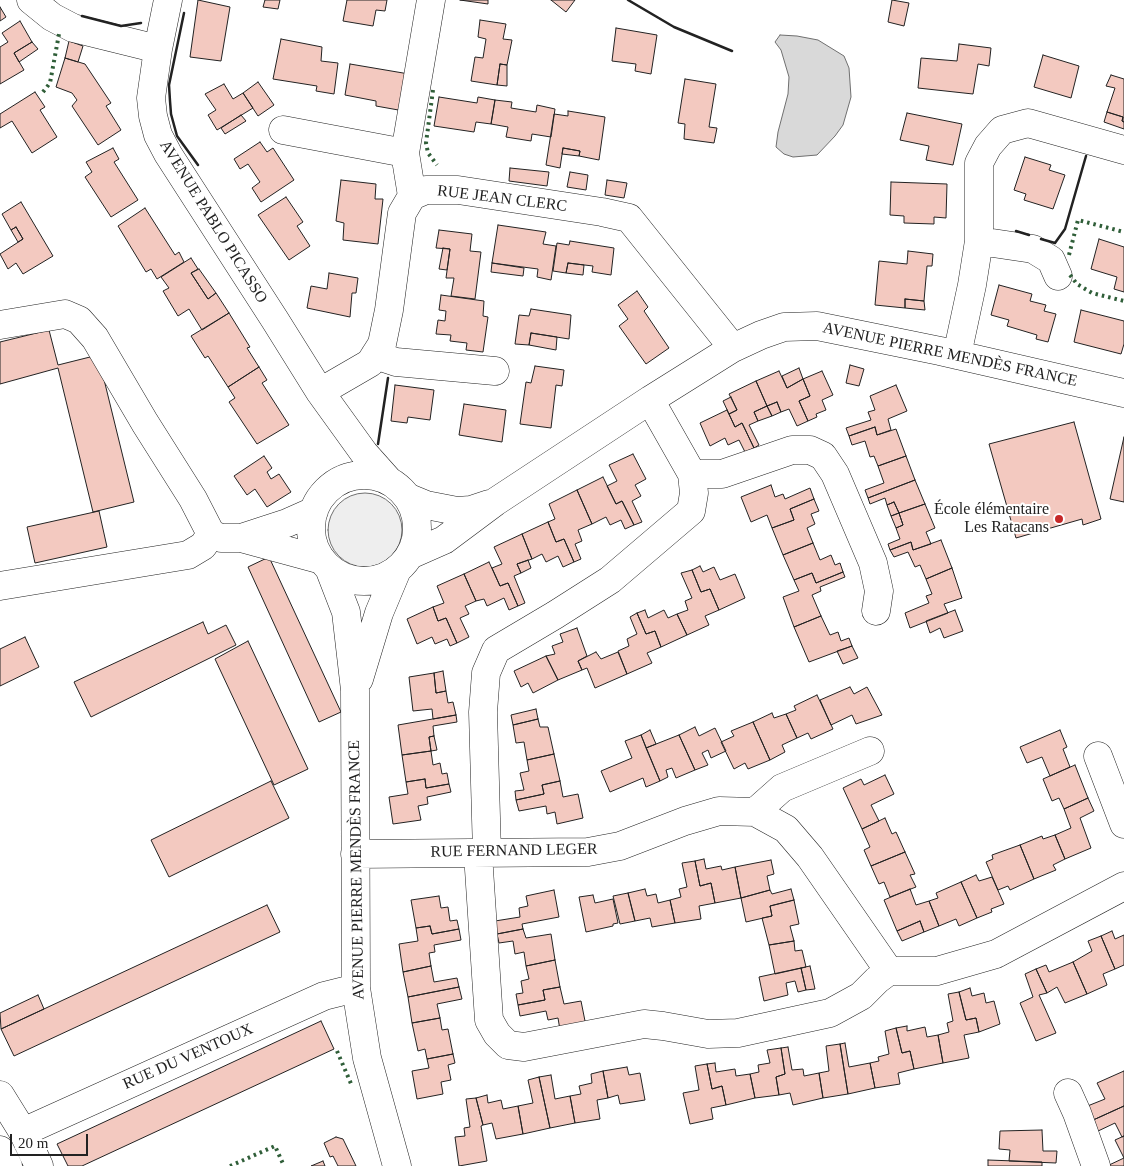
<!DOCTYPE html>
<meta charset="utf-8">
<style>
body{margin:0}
#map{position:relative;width:1124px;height:1166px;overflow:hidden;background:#fff;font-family:"Times New Roman",serif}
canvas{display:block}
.scale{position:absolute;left:10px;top:1134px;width:78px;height:22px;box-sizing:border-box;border:2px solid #222;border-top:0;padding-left:6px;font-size:15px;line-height:18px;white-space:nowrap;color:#222;-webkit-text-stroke:4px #fff;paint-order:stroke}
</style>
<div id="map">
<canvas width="1124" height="1166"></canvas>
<div class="scale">20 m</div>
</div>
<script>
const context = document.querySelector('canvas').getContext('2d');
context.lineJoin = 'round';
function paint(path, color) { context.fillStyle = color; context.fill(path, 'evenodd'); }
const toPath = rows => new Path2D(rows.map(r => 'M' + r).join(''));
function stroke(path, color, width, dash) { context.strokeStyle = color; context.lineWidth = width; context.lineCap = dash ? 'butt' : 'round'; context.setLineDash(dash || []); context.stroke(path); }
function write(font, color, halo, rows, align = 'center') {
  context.font = font + ' "Times New Roman",serif'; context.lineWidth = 4; context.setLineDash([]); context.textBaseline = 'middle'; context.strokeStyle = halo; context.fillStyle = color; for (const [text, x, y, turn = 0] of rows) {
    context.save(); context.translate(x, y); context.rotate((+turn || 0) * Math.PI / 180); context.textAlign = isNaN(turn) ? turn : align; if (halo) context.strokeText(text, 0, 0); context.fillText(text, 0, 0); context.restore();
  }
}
const green = toPath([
 '328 530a37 37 0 1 1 74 0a37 37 0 1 1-74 0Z'
]);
paint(green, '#eee');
stroke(green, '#6f6f6f', 1);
const water = toPath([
 [780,35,797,36,818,40,844,56,849,68,851,97,843,125,835,136,817,155,793,157,784,154,776,147,778,132,788,94,789,77,781,50,775,42,780,35]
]);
paint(water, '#d9d9d9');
stroke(water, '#6f6f6f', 1);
const building = toPath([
 [198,0,230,7,221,61,190,57,198,0],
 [265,0,280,0,278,9,263,7,265,0],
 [347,0,387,0,385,11,376,10,373,26,343,21,347,0],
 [460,0,488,0,488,4,460,0],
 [551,0,575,0,566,12,551,0],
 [892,0,909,3,904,26,888,22,892,0],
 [0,7,6,17,0,21,0,7],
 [480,20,506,24,503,39,512,40,507,65,500,64,497,85,471,81,475,57,483,58,486,39,478,37,480,20],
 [20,21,32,42,14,53,24,70,0,84,0,47,8,42,2,33,20,21],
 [616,28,657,35,651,74,635,71,636,64,612,61,616,28],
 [281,39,322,47,321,61,338,63,334,94,316,91,317,86,273,79,281,39],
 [69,41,83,46,78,62,65,58,69,41],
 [32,42,38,49,19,62,14,53,32,42],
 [959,44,991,48,989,66,978,64,973,94,918,88,921,58,957,61,959,44],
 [1043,55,1079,66,1071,98,1034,87,1043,55],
 [65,58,85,64,111,103,106,106,121,130,98,145,72,106,77,100,72,93,56,87,65,58],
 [350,64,409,74,404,111,376,106,376,101,345,95,350,64],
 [500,64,507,65,507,86,497,85,500,64],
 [1111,75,1124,79,1124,122,1122,121,1123,117,1107,112,1115,88,1106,86,1111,75],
 [685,79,716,84,709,127,717,128,714,143,684,139,685,124,678,123,685,79],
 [258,82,274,105,258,116,243,93,258,82],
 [224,84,233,99,243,93,253,108,217,130,208,115,216,110,205,94,224,84],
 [35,92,45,107,40,110,57,137,32,153,12,121,0,128,0,114,35,92],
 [439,97,477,103,478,97,495,100,491,124,476,122,474,132,434,126,439,97],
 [495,100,512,102,511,108,536,112,537,105,555,109,551,137,532,134,531,141,506,137,508,127,491,124,495,100],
 [568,111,605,117,599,160,579,156,580,151,563,148,560,168,546,165,554,114,568,116,568,111],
 [1107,112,1123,117,1122,121,1124,122,1124,129,1104,122,1107,112],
 [907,113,962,124,953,165,926,160,929,146,900,140,907,113],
 [241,115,246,121,225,134,221,128,241,115],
 [260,142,267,152,273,148,294,180,261,202,252,188,260,182,248,164,240,169,234,159,260,142],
 [113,148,119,159,114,162,138,200,111,217,85,177,92,172,86,162,113,148],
 [563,148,580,151,579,156,562,154,563,148],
 [1025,157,1051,165,1049,170,1065,175,1053,209,1024,200,1026,194,1014,190,1025,157],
 [510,168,549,172,547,186,509,181,510,168],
 [570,172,588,175,586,190,567,187,570,172],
 [341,180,376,184,375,199,383,199,378,244,343,240,344,223,336,221,341,180],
 [607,180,627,183,624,198,605,195,607,180],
 [891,182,947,184,946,218,934,217,934,224,904,223,904,216,890,215,891,182],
 [286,197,303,222,297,226,310,246,289,260,258,215,286,197],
 [21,202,53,256,23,274,16,263,8,269,0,254,23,239,16,227,11,230,2,214,21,202],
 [145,208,175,255,179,252,184,262,157,279,151,269,146,272,118,226,145,208],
 [498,225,546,232,543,244,556,246,551,280,537,277,538,269,492,263,498,225],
 [16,227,23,239,18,242,11,230,16,227],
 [439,230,472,234,470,251,481,252,475,299,451,296,454,278,446,278,450,249,436,248,439,230],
 [1099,239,1124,247,1124,292,1114,289,1117,277,1091,269,1099,239],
 [570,241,614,248,611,275,592,272,593,266,568,263,566,273,553,271,557,243,569,245,570,241],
 [443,248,450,249,447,270,439,269,443,248],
 [908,251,933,254,932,266,927,266,924,301,905,299,905,308,875,305,879,261,907,264,908,251],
 [191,258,198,269,191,273,208,299,216,293,229,313,202,330,189,309,178,316,163,291,169,288,161,277,191,258],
 [492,263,524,268,523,276,491,272,492,263],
 [568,263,584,265,583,275,566,273,568,263],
 [199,269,216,293,208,299,191,273,199,269],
 [329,273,358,278,356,293,352,293,350,317,307,308,311,286,327,289,329,273],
 [999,285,1032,294,1030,301,1046,305,1044,311,1056,314,1048,342,1036,339,1037,335,1007,326,1009,320,991,315,999,285],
 [637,291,648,307,644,311,669,348,646,364,619,326,628,319,618,305,637,291],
 [441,295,484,301,483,316,488,317,483,352,466,350,467,343,450,341,451,335,436,334,438,320,445,321,446,311,439,310,441,295],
 [905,299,924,301,925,310,905,308,905,299],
 [531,309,571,315,569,339,531,333,529,345,515,344,519,315,529,316,531,309],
 [1081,310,1124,321,1124,344,1121,354,1074,342,1081,310],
 [229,313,250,347,247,348,259,367,228,387,208,356,205,358,191,336,229,313],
 [49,330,58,365,98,355,134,502,93,512,58,368,0,384,0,342,49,330],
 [531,333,557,337,556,350,529,345,531,333],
 [850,365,864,369,859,386,846,383,850,365],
 [535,366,564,370,562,386,556,385,551,428,520,424,526,382,531,383,535,366],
 [259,367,267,380,262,383,289,425,257,444,229,402,235,398,228,387,259,367],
 [799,368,803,379,787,388,782,376,799,368],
 [779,371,787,388,803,379,810,396,799,401,808,421,797,426,789,409,781,412,777,402,767,406,756,381,779,371],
 [822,371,833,395,822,400,826,410,816,414,817,417,808,421,799,401,810,396,803,379,822,371],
 [756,381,767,406,754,412,758,421,749,425,759,445,754,448,742,423,735,427,729,414,737,410,729,394,756,381],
 [395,385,434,390,430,420,408,417,407,423,391,421,395,385],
 [896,385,907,411,888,419,891,430,877,435,875,427,849,436,846,428,871,420,868,412,875,410,870,396,896,385],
 [731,397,737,410,729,414,723,401,731,397],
 [777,402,781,412,772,416,767,406,777,402],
 [464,404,506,410,502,442,459,435,464,404],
 [767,406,772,416,758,421,754,412,767,406],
 [727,410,735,427,742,423,754,448,745,452,739,440,728,445,725,438,710,446,700,423,727,410],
 [1074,422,1101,519,1083,525,1082,519,1016,538,989,444,1074,422],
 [875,427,877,435,896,429,906,456,878,466,874,456,870,457,865,441,852,445,849,436,875,427],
 [1124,437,1124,502,1110,499,1124,437],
 [633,454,646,479,635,485,641,496,632,501,642,522,634,525,622,501,616,504,607,486,617,481,609,465,633,454],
 [264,456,272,468,267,472,271,479,279,474,291,492,267,507,255,489,247,495,234,476,264,456],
 [906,456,915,480,868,498,865,490,884,483,878,466,906,456],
 [603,477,616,504,622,501,634,525,625,529,621,520,610,525,606,517,592,524,577,490,603,477],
 [915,480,925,504,899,513,894,502,887,505,885,498,870,504,868,498,915,480],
 [771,485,775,497,783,494,785,499,810,488,814,499,790,509,794,520,772,528,767,515,751,522,741,497,771,485],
 [577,490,592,524,578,530,582,541,575,544,581,559,574,562,564,539,556,542,548,522,555,519,549,504,577,490],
 [814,499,819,511,811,514,815,524,807,528,813,543,783,555,772,528,794,520,790,509,814,499],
 [894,502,899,513,891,516,887,505,894,502],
 [925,504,935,528,926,532,931,544,913,550,911,542,890,550,888,544,900,539,896,528,903,525,899,513,925,504],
 [99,511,107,547,35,563,27,527,99,511],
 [899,513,903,525,896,528,891,516,899,513],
 [548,522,556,542,564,539,574,562,563,567,558,556,546,562,542,554,532,559,522,534,548,522],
 [522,534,532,559,517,564,521,573,514,576,525,603,518,606,508,583,500,586,492,568,502,564,494,547,522,534],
 [941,540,952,568,926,579,920,565,915,567,908,552,894,557,890,550,911,542,913,550,941,540],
 [813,543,820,560,831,555,835,565,840,563,843,572,816,583,812,573,794,580,783,555,813,543],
 [269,557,341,712,319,722,248,567,269,557],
 [528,560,531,568,521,573,517,564,528,560],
 [489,562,500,586,508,583,518,606,509,610,504,598,487,606,484,599,476,601,464,574,489,562],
 [700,566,703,572,714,567,720,580,735,574,745,598,719,610,710,589,701,592,692,570,700,566],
 [952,568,962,598,944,604,948,613,910,628,905,613,929,603,926,596,932,594,926,579,952,568],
 [692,570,701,592,710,589,719,610,705,616,709,625,687,635,677,614,688,610,685,601,692,598,681,573,692,570],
 [843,572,845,577,820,587,821,591,812,595,821,616,794,627,783,597,799,591,794,580,812,573,816,583,843,572],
 [464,574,476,601,465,606,469,614,460,618,469,637,457,643,446,618,438,621,433,607,444,603,437,586,464,574],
 [433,607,438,621,446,618,457,643,450,646,447,639,435,644,432,637,417,644,407,619,433,607],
 [645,610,648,618,664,610,668,618,677,614,687,635,661,647,655,631,646,634,637,613,645,610],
 [955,610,963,631,944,638,940,628,930,633,926,621,955,610],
 [637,613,646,634,655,631,661,647,647,653,652,663,627,674,618,651,629,646,627,639,637,634,630,617,637,613],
 [821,616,830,635,838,632,841,641,849,638,852,646,809,662,794,627,821,616],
 [203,622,208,634,226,625,236,645,91,717,74,682,203,622],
 [577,628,587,656,578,661,582,670,558,680,546,656,555,654,552,646,563,642,560,634,577,628],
 [25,637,39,667,0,686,0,649,25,637],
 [248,641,308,769,274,785,215,659,248,641],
 [852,646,858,658,843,664,837,651,852,646],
 [596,652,601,659,618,652,627,674,595,688,587,668,582,670,578,661,596,652],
 [546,656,558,680,533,693,528,683,521,687,514,671,546,656],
 [443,671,446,691,436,693,434,673,443,671],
 [434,673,436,693,446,691,448,703,453,702,456,715,433,719,432,709,413,711,409,677,434,673],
 [850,687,854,694,867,687,882,715,856,724,852,715,831,725,820,700,850,687],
 [817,695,833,729,811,739,808,733,797,738,786,714,796,710,794,706,817,695],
 [536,709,538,719,513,725,511,715,536,709],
 [772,713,774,718,786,714,797,738,782,745,785,752,770,760,753,722,772,713],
 [456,715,457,722,433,726,434,736,429,737,431,751,402,755,398,725,456,715],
 [538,719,540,727,548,727,554,754,527,760,524,742,516,743,513,725,538,719],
 [753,722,770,760,748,769,745,763,734,769,721,742,734,736,731,731,753,722],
 [695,727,699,736,715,728,726,751,711,758,708,750,702,753,708,765,695,770,679,735,695,727],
 [650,730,656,744,646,748,641,735,650,730],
 [1060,730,1067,747,1063,749,1070,767,1050,776,1042,757,1027,763,1020,747,1060,730],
 [641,735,660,781,646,787,643,778,610,792,601,771,632,758,625,741,641,735],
 [679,735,695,770,676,778,672,768,666,770,668,777,660,781,646,748,679,735],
 [434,736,437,750,431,751,429,737,434,736],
 [431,751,433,765,440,763,442,774,447,773,449,784,426,788,425,779,406,782,402,755,431,751],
 [554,754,560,781,542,785,544,794,516,800,515,791,524,790,520,773,529,771,527,760,554,754],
 [1075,765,1088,798,1064,809,1059,798,1052,801,1043,779,1075,765],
 [885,775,894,794,871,805,879,821,862,829,843,788,861,779,864,785,885,775],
 [425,779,426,788,449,784,451,792,427,797,428,804,418,806,421,820,393,824,389,797,408,794,406,782,425,779],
 [271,781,289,818,169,877,151,840,271,781],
 [560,781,563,797,578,794,583,818,557,824,555,812,547,814,546,806,519,811,516,800,544,794,542,785,560,781],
 [1088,798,1094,811,1080,818,1091,848,1065,859,1055,835,1071,828,1064,809,1088,798],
 [885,818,892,834,896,832,905,852,871,866,864,850,870,847,862,829,885,818],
 [1055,835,1065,859,1053,865,1056,870,1034,879,1020,845,1042,836,1043,839,1055,835],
 [1020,845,1034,879,1010,890,1008,886,998,890,986,862,993,859,992,855,1020,845],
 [905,852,915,874,910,875,916,887,890,897,884,882,879,884,871,866,905,852],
 [704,859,706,869,721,866,722,870,735,867,741,898,715,903,711,883,700,886,695,861,704,859],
 [771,860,774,874,767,876,770,890,741,898,735,867,771,860],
 [695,861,700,886,711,883,715,903,699,906,701,919,675,923,670,900,681,897,679,889,687,887,682,863,695,861],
 [976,875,979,881,992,877,1004,904,991,909,992,912,977,918,961,882,976,875],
 [961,882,977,918,959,926,956,919,939,926,929,901,938,898,936,893,961,882],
 [645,889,647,896,656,894,658,903,670,900,675,923,652,927,650,918,635,921,628,893,645,889],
 [791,889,794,900,770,906,772,916,746,922,741,898,770,890,772,894,791,889],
 [910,889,916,905,929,901,939,926,924,932,920,921,897,931,884,900,910,889],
 [554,890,559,917,522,924,523,929,497,934,495,921,520,917,519,908,528,906,526,896,554,890],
 [628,893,635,921,620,924,613,896,628,893],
 [593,895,595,903,613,899,618,923,613,924,613,926,586,932,579,897,593,895],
 [439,896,441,908,448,907,450,921,457,920,459,929,432,934,430,926,416,928,411,900,439,896],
 [794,900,799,924,790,926,794,941,769,945,762,918,772,916,770,906,794,900],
 [267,905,280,932,14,1056,1,1029,267,905],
 [920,921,924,932,902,941,897,931,920,921],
 [430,926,432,934,459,929,461,940,434,945,435,952,429,953,431,966,403,972,399,944,418,941,416,928,430,926],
 [523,929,526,938,551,934,555,960,526,966,524,952,515,954,513,941,499,943,497,934,523,929],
 [1112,931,1115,939,1124,935,1124,965,1115,969,1101,936,1112,931],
 [1101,936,1115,969,1103,974,1107,985,1087,994,1073,962,1092,951,1088,941,1101,936],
 [794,941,795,951,802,950,806,967,775,974,769,945,794,941],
 [555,960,560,987,543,990,545,1000,518,1005,516,994,523,993,521,981,529,979,526,966,555,960],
 [1073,962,1087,994,1065,1003,1057,987,1047,993,1036,969,1046,965,1049,972,1073,962],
 [431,966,434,982,457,978,459,987,408,997,403,972,431,966],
 [810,966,815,989,806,990,801,968,810,966],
 [801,968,806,990,798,992,795,981,786,983,788,995,764,1001,759,977,801,968],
 [1036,969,1047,993,1039,995,1056,1033,1036,1041,1020,1003,1033,997,1025,974,1036,969],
 [459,987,462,999,437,1004,440,1018,412,1023,408,997,459,987],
 [560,987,564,1004,581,1001,586,1026,560,1030,558,1018,548,1020,546,1011,520,1016,518,1005,545,1000,543,990,560,987],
 [970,988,972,996,984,993,986,1003,994,1001,1000,1024,979,1032,976,1018,966,1020,959,992,970,988],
 [959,992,966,1020,976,1018,979,1032,964,1035,969,1058,943,1063,938,1035,949,1032,947,1023,953,1021,948,994,959,992],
 [38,995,44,1009,1,1029,0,1013,38,995],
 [440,1018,442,1030,448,1029,453,1054,427,1059,425,1049,418,1051,412,1023,440,1018],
 [321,1021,334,1049,82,1166,68,1166,57,1144,321,1021],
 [907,1026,907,1031,925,1027,927,1037,938,1035,943,1063,914,1069,910,1051,902,1053,896,1028,907,1026],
 [896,1028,902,1053,910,1051,914,1069,898,1073,900,1084,875,1088,870,1063,879,1061,878,1057,889,1054,885,1031,896,1028],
 [845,1043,849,1067,870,1063,875,1088,848,1094,840,1044,845,1043],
 [840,1044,848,1094,823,1098,819,1073,829,1071,826,1046,840,1044],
 [788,1047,792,1070,803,1069,804,1076,819,1073,823,1098,793,1105,790,1093,779,1095,776,1077,785,1074,781,1048,788,1047],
 [781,1048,785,1074,776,1077,779,1095,755,1098,750,1074,759,1072,758,1065,770,1063,767,1050,781,1048],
 [453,1054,455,1063,448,1065,451,1080,441,1082,443,1094,417,1099,412,1071,429,1068,427,1059,453,1054],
 [715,1063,716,1072,735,1069,736,1076,750,1074,755,1098,726,1105,722,1086,712,1089,707,1064,715,1063],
 [707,1064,712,1089,722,1086,726,1105,711,1108,713,1119,690,1124,683,1093,699,1090,695,1066,707,1064],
 [627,1067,629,1075,640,1073,645,1100,620,1104,618,1095,608,1098,603,1071,627,1067],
 [603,1071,608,1098,597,1100,600,1119,575,1123,570,1096,581,1094,579,1086,592,1083,591,1074,603,1071],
 [1124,1071,1124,1106,1091,1121,1085,1107,1105,1099,1097,1083,1124,1071],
 [551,1075,555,1099,570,1096,575,1123,550,1128,539,1077,551,1075],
 [539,1077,550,1128,523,1134,518,1106,533,1103,528,1080,539,1077],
 [487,1095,488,1103,501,1100,503,1109,518,1106,523,1134,496,1139,492,1123,483,1125,476,1098,487,1095],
 [476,1098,483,1125,481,1126,487,1161,459,1166,455,1137,465,1136,464,1128,470,1127,466,1099,476,1098],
 [1124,1106,1124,1136,1122,1137,1115,1123,1096,1132,1091,1121,1124,1106],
 [1042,1130,1043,1151,1057,1151,1056,1163,1009,1161,1010,1150,999,1149,1000,1131,1042,1130],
 [1124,1136,1124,1166,1107,1166,1124,1158,1115,1140,1124,1136],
 [336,1137,343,1139,356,1166,338,1166,333,1156,330,1157,324,1143,336,1137],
 [988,1160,1042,1162,1042,1166,988,1166,988,1160],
 [323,1161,325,1166,311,1166,323,1161]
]);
paint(building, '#f3c9c0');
stroke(building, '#222', 1);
const minor = toPath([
 [31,0,52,17,73,28,158,49],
 [168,0,158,49,151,98,153,116,158,135,168,154,275,320,320,392,364,453,389,481],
 [283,130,405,153],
 [412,196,405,153,431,0],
 [979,241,1033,249,1051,260,1058,276],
 [0,325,65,314,79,320,95,338,145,423,193,499,211,534],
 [375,355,396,362,495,371],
 [957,355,972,285,979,241,979,163,988,146,1002,130,1028,123,1124,150],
 [320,392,370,363,382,344,389,310,402,213,412,196,426,190,458,190,602,212,629,218,733,348],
 [692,474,722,474,792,450,810,450,823,456,835,474,873,563,879,591,876,611],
 '311 528a53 53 0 1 1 106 0a53 53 0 1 1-106 0Z',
 [409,498,426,505,457,511,471,510,489,504],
 [211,534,221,538,241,538,322,560],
 [241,538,287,523,314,511],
 [410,555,444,540,495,502,650,400,733,348,761,335,784,327,817,326,940,351,1124,393],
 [329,568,346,612,355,690,356,988,367,1058,397,1166],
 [0,586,188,555,203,546,211,534],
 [359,679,379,613,397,570],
 [1098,756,1124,824],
 [755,812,782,788,870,751],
 [487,853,483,712,486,673,496,650,555,615,610,580,691,511,694,493,692,474,650,400],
 [355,854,588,852,620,846,685,821,719,811,755,812,786,829,810,857,889,971],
 [478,854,489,1020,497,1034,508,1045,524,1047,644,1024,663,1026,708,1034,738,1033,830,1013,861,996,877,980,889,971,937,971,996,954,1124,886],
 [1068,1093,1077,1113,1096,1166],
 [23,1132,324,996,356,988]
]);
const major = toPath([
 [0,1095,23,1132,39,1166],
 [0,1150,8,1166]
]);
stroke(minor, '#222', 29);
stroke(major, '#222', 29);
stroke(minor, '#fff', 28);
stroke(major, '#fff', 28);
stroke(toPath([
 [433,90,426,143,428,153,437,165],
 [43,92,50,83,59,34],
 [1069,255,1078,220,1124,232],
 [1070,275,1077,284,1092,293,1124,301],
 [337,1051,352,1086],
 [230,1166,275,1146,284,1166]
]), '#2f5e38', 4, [2.5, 4]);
stroke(toPath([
 [628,0,674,27,732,51],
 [184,13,169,85,170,101,171,114,177,136,198,165],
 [82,16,121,26,141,23],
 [1016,231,1029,235],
 [1041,239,1055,243,1065,229,1086,156],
 [378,444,388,378]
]), '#222', 2.5);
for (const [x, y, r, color] of [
 [1059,519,5,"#c62828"]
]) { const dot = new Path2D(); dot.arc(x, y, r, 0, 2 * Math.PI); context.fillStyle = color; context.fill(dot); stroke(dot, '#fff', 2); }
write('16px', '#222', '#fff', [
 ["RUE JEAN CLERC",502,199,7],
 ["AVENUE PABLO PICASSO",213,222,58],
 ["AVENUE PIERRE MENDÈS FRANCE",950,355,12],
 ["RUE FERNAND LEGER",514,851,-1],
 ["AVENUE PIERRE MENDÈS FRANCE",357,870,-91],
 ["RUE DU VENTOUX",188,1057,-24]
]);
write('16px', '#222', '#fff', [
 ["École élémentaire",1049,510],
 ["Les Ratacans",1049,528]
], 'right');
</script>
